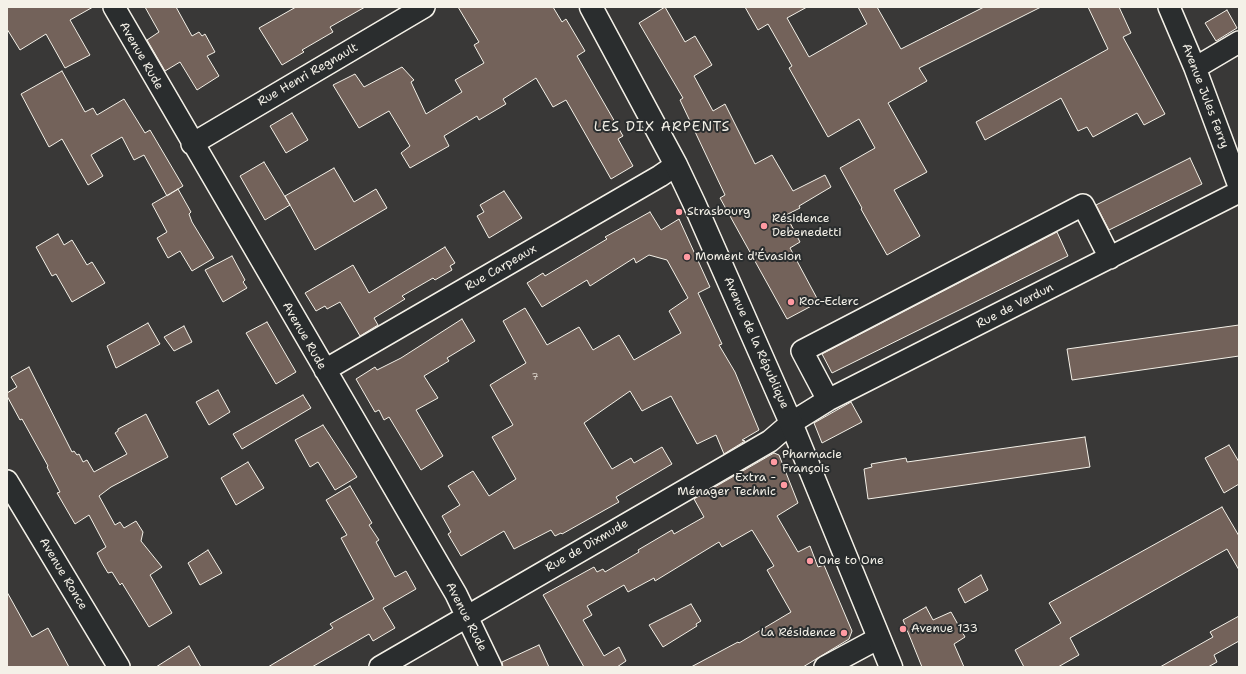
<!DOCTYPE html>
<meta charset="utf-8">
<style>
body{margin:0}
#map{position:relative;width:1246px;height:674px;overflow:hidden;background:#393837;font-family:"Shantell Sans",sans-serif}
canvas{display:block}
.frame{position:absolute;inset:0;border:8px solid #f4f1e8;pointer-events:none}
</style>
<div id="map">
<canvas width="1246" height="674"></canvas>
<div class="frame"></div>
</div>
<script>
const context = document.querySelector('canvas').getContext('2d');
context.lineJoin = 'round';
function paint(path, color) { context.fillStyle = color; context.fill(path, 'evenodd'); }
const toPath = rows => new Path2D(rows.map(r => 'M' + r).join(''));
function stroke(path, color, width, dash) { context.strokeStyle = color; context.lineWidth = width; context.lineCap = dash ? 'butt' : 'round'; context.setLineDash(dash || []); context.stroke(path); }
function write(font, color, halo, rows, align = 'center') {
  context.font = font + ' "Shantell Sans",sans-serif'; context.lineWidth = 4; context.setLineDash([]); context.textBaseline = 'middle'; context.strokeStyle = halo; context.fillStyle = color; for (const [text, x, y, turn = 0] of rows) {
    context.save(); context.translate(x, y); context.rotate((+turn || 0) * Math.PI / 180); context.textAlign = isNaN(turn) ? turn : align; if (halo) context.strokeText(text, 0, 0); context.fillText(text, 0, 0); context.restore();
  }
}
const building = toPath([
 [7,7,93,7,70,20,90,55,65,68,46,34,20,50,7,29,7,7],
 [145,7,176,7,192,36,199,32,202,36,205,34,215,52,207,56,219,76,197,90,180,62,165,71,147,40,159,32,145,7],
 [296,7,365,7,330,27,333,32,302,50,304,52,282,65,259,28,296,7],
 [458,7,553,7,562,22,566,19,585,51,577,56,623,136,618,139,633,166,611,179,566,100,553,107,536,78,503,99,506,104,479,120,477,116,444,136,449,146,410,168,401,153,410,146,389,111,359,128,333,85,355,74,364,87,402,67,414,80,411,82,426,114,462,92,455,80,484,63,474,45,479,42,458,7],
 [665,7,685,42,695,36,712,65,694,76,713,111,725,104,755,164,772,155,793,191,825,175,831,187,799,206,800,208,786,215,800,242,790,248,819,302,787,319,720,198,725,195,680,100,683,98,639,23,665,7],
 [745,7,807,7,787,18,809,57,867,24,858,7,877,7,901,49,984,7,1041,7,919,68,927,81,888,103,927,172,894,190,920,236,887,255,861,209,862,208,840,168,875,148,859,119,828,137,789,68,792,66,768,24,758,30,745,7],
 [1088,7,1119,7,1131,33,1123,37,1165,114,1144,125,1137,113,1093,137,1087,127,1078,131,1061,98,985,140,976,122,1108,49,1088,7],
 [1227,10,1237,28,1216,41,1205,23,1227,10],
 [62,71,85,112,93,108,97,115,124,99,145,133,150,130,183,186,167,196,144,155,134,160,122,137,91,155,103,176,88,185,62,139,49,147,21,94,62,71],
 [292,113,308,140,286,153,270,126,292,113],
 [1190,158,1202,184,1109,230,1096,205,1190,158],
 [264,162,290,205,265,220,240,176,264,162],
 [334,168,354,202,376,189,387,208,315,250,285,196,334,168],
 [178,189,191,212,189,214,192,222,214,258,192,271,180,251,168,258,157,238,167,232,152,204,178,189],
 [504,191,522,218,489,238,477,216,484,212,480,205,504,191],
 [650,212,661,230,679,219,710,287,698,293,722,344,719,345,735,372,759,430,742,440,745,441,724,454,716,435,697,444,671,396,642,411,630,391,584,423,612,469,631,458,634,463,662,447,672,464,616,497,619,502,562,534,561,533,555,536,551,530,514,549,504,531,461,556,448,534,451,532,442,516,460,505,448,486,473,471,489,496,516,479,492,437,513,425,490,385,526,363,503,321,525,308,547,345,579,327,593,350,619,335,634,360,681,333,669,311,688,298,667,260,649,255,636,263,634,258,590,286,587,280,542,307,527,283,543,273,545,276,607,239,605,237,650,212],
 [1057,232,1068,256,832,373,822,354,1057,232],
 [58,234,64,245,72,240,87,265,92,262,105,283,72,302,56,274,52,276,36,247,58,234],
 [445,247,455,263,450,266,452,270,435,280,433,278,402,296,405,299,374,318,378,325,360,336,340,302,327,309,325,306,316,311,305,293,353,265,369,293,445,247],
 [232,256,245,280,243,282,247,288,223,302,205,270,232,256],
 [462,319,475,341,447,358,449,361,424,376,438,398,416,410,443,456,421,470,389,417,384,420,379,410,375,412,356,379,375,367,377,370,401,358,462,319],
 [267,322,296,372,276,384,246,333,267,322],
 [148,323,160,344,116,368,107,346,148,323],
 [1239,325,1239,356,1072,380,1067,349,1239,325],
 [184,326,192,342,174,351,164,337,184,326],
 [29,367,72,452,74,451,77,455,79,454,83,462,87,460,94,472,127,454,115,433,118,431,118,429,146,414,168,457,111,487,99,496,115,525,120,522,124,528,136,521,143,532,141,541,162,567,150,575,172,613,149,627,122,583,120,585,112,572,108,573,102,563,97,553,106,547,89,515,75,524,57,493,60,492,47,467,48,466,22,419,20,420,7,396,7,393,17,387,11,377,29,367],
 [218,390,230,412,209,425,196,402,218,390],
 [303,395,311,408,242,449,233,434,303,395],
 [851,402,862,422,822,443,814,423,851,402],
 [323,425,357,477,335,490,318,462,310,467,295,440,323,425],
 [1085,437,1090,467,868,499,864,469,872,467,871,464,906,458,907,462,1085,437],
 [1229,445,1239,462,1239,484,1224,493,1205,458,1229,445],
 [774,453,779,455,798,503,777,516,798,552,810,546,818,567,824,565,852,631,849,639,803,667,691,667,738,642,739,643,791,612,767,570,774,566,752,530,722,547,719,542,655,581,654,578,628,592,624,585,587,606,592,615,583,620,604,656,619,647,626,661,617,667,584,667,543,595,594,567,597,572,603,569,605,572,639,552,638,550,672,530,674,534,704,517,694,499,774,453],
 [248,462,264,488,236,505,221,478,248,462],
 [350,486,372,523,369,525,379,540,376,542,395,577,406,571,416,589,383,608,395,628,373,641,369,634,312,667,268,667,333,628,330,624,374,599,341,538,347,535,326,500,350,486],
 [1222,507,1239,536,1239,570,1227,549,1070,638,1079,655,1058,667,1024,667,1015,650,1061,623,1049,603,1222,507],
 [208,550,222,573,200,585,188,563,208,550],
 [981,575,988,590,965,603,958,589,981,575],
 [7,592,32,637,48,628,69,667,7,667,7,592],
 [691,604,701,621,696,624,697,626,663,647,649,625,691,604],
 [926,607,933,620,951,612,965,637,954,644,964,667,922,667,903,620,926,607],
 [1239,616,1239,641,1214,655,1217,662,1208,667,1160,667,1213,637,1210,632,1239,616],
 [539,645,549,667,503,667,502,662,539,645],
 [189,646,201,667,156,667,189,646]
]);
paint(building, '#73625a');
stroke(building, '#f4f1e8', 1);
const minor = toPath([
 [114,7,456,594,491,667],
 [1169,7,1195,68,1239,186],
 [1195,68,1239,42],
 [192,144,424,7],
 [325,370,660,176,676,165],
 [828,400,802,351,1083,205,1110,258],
 [7,481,119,667],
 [380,667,770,441,791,423,828,400,1239,192],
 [825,667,879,638]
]);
const major = toPath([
 [591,7,676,165,694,203,791,423,891,667]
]);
stroke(minor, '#f4f1e8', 24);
stroke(major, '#f4f1e8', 25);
stroke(minor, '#2a2d2e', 21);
stroke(major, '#2a2d2e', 22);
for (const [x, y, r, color] of [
 [679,212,4,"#ff9aa2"],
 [764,226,4,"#ff9aa2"],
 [687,257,4,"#ff9aa2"],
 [791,302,4,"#ff9aa2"],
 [774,462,4,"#ff9aa2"],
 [784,485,4,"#ff9aa2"],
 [810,561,4,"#ff9aa2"],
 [903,629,4,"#ff9aa2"],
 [844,633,4,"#ff9aa2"]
]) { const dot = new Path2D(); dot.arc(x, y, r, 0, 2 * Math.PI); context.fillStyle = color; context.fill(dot); stroke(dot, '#2a2d2e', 1.5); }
write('10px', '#d4cdc4', null, [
 ["7",535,377]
]);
write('12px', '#f4f1e8', '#2a2d2e', [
 ["Avenue Rude",141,56,60],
 ["Rue Henri Regnault",308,75,-30],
 ["Avenue Jules Ferry",1205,96,69],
 ["Rue Carpeaux",501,268,-30],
 ["Rue de Verdun",1015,306,-27],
 ["Avenue Rude",304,336,60],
 ["Avenue de la République",756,343,66],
 ["Rue de Dixmude",587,546,-30],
 ["Avenue Ronce",63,574,59],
 ["Avenue Rude",466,617,63]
]);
write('12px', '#f4f1e8', '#2a2d2e', [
 ["Strasbourg",687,212],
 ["Résidence",772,219],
 ["Debenedetti",772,233],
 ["Moment d'Évasion",695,257],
 ["Roc-Eclerc",799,302],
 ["Pharmacie",782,455],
 ["François",782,469],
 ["Extra -",776,478,"right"],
 ["Ménager Technic",776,492,"right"],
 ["One to One",818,561],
 ["Avenue 133",911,629],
 ["La Résidence",836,633,"right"]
], 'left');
context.letterSpacing = '1px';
write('14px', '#f4f1e8', '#2a2d2e', [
 ["LES DIX ARPENTS",662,127]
]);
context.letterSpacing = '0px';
</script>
